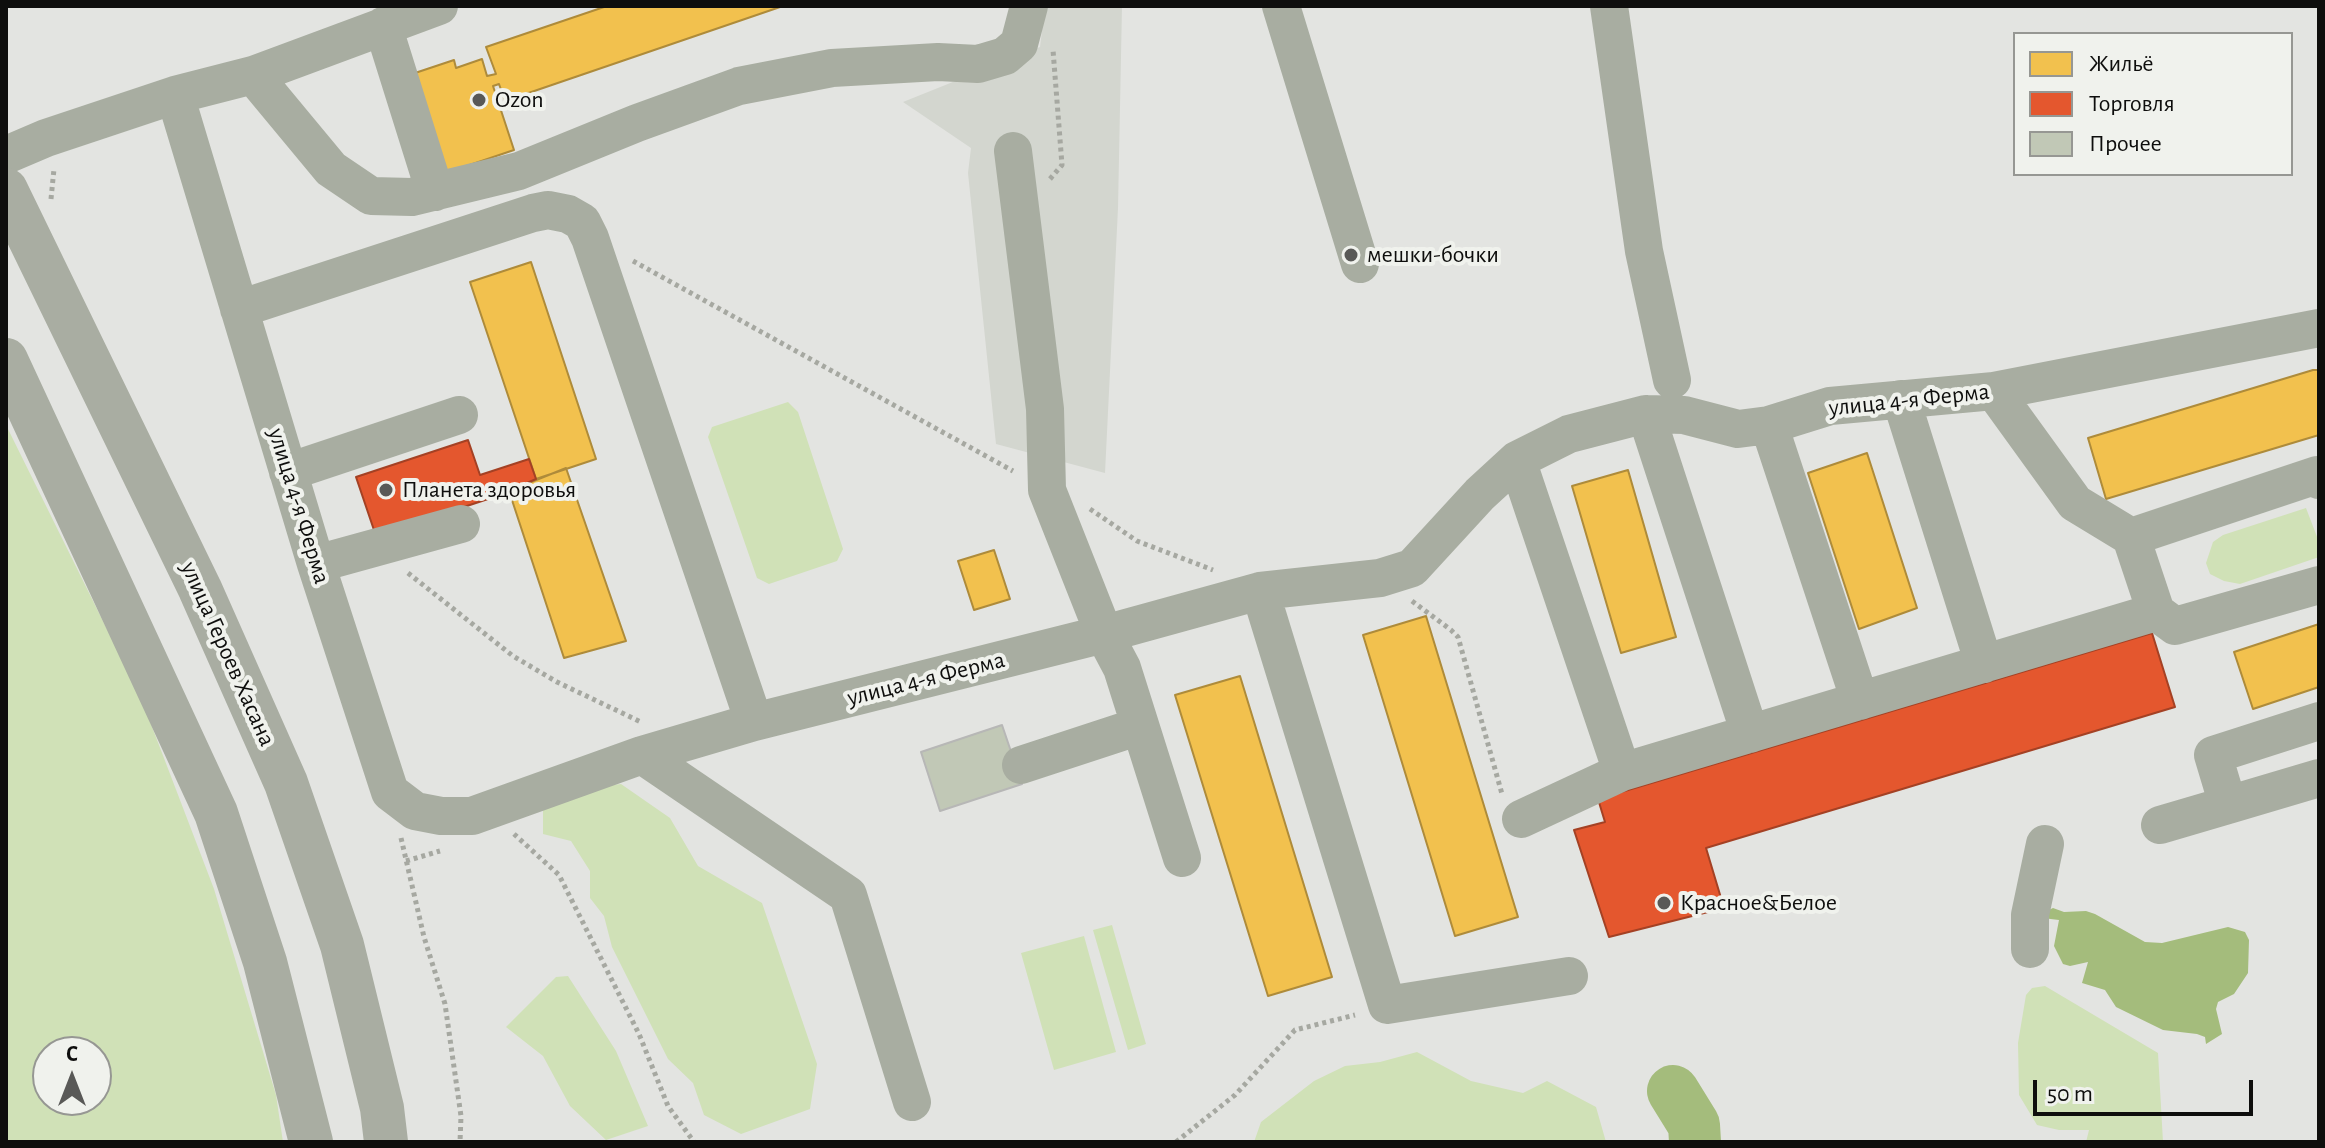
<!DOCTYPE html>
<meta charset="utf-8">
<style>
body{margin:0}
#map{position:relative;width:2325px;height:1148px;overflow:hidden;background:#e3e4e1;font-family:"Alegreya Sans",sans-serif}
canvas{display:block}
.frame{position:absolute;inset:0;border:8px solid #0e0e0d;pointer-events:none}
.legend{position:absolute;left:2013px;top:32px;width:280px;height:144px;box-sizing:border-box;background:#f0f2ed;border:2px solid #969793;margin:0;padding:10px 14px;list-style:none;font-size:24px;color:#0e0e0d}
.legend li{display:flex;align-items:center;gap:16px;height:40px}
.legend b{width:40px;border:2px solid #969793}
.north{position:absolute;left:32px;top:1036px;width:80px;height:80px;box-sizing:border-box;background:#f0f2ed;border:2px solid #969793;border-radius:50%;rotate:0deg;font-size:22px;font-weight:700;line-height:32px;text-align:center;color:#0e0e0d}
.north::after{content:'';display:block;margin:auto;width:28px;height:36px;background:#595957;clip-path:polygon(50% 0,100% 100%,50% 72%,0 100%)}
.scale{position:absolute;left:2033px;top:1080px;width:220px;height:36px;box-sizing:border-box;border:4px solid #0e0e0d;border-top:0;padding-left:10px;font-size:24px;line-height:28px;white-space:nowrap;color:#0e0e0d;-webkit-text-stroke:6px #f0f2ed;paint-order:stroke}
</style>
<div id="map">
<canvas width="2325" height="1148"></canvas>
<div class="frame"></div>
<ul class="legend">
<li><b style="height:22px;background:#f2c14e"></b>Жильё</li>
<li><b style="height:22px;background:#e4572e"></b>Торговля</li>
<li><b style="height:22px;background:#c1c8b6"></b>Прочее</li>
</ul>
<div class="north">С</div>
<div class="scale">50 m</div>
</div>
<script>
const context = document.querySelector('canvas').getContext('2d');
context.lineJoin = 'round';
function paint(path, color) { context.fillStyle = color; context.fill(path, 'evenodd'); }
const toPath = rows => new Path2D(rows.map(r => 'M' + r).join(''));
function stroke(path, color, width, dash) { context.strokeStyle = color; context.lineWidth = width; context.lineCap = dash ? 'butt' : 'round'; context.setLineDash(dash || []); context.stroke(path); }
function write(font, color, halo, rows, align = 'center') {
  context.font = font + ' "Alegreya Sans",sans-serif'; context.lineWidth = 8; context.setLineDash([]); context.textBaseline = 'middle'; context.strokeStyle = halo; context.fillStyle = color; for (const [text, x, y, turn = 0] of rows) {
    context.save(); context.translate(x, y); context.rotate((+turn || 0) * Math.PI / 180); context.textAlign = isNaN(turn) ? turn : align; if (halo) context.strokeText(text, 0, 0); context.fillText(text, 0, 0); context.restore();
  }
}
paint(toPath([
 [1045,6,1122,6,1118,208,1105,473,996,444,968,173,971,148,903,102,1040,47]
]), '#d3d6cf');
paint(toPath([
 [788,402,798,412,843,549,837,561,769,584,757,578,708,437,712,427],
 [6,425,141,698,214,889,276,1095,283,1142,6,1142],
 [48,1052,96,1052,96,1100,48,1100],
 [2306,508,2319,542,2319,557,2240,584,2224,581,2210,574,2206,563,2213,542,2223,535],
 [621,784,670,818,698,866,762,903,817,1064,810,1109,741,1134,704,1115,693,1083,668,1059,612,947,604,916,590,898,590,871,571,841,543,834,543,804,579,789],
 [1112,925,1146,1044,1128,1050,1093,930],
 [1084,936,1116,1052,1054,1070,1021,953],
 [568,976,616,1051,648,1126,606,1140,570,1106,543,1056,506,1027,556,977],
 [2045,986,2158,1053,2163,1142,2086,1142,2089,1130,2059,1130,2037,1125,2019,1095,2018,1043,2026,995,2032,988],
 [1417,1052,1471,1081,1523,1093,1547,1081,1596,1107,1606,1142,1254,1142,1261,1122,1314,1081,1345,1066,1380,1062]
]), '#d0e1b7');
paint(toPath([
 [2053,908,2064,912,2086,911,2095,914,2145,942,2162,943,2228,927,2245,932,2249,940,2248,973,2234,994,2218,1002,2216,1009,2222,1034,2206,1044,2205,1037,2197,1034,2163,1030,2116,1007,2105,990,2082,983,2088,962,2070,966,2063,964,2054,946,2059,920,2034,917]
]), '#a4bc7c');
const homes = toPath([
 [607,6,783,6,505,101,499,84,493,86,514,150,437,176,403,77,454,60,456,68,482,59,487,76,496,74,486,47,607,6],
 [531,262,596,459,536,479,470,282,531,262],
 [2313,370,2319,370,2319,435,2106,499,2088,438,2313,370],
 [1867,453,1917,608,1859,629,1808,473,1867,453],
 [566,468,626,641,564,658,509,491,566,468],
 [1628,470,1676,637,1621,653,1572,486,1628,470],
 [994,550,1010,599,974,610,958,561,994,550],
 [1426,616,1518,917,1455,936,1363,635,1426,616],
 [2319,624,2319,687,2253,709,2234,652,2319,624],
 [1240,676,1332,977,1268,996,1175,695,1240,676]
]);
paint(homes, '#f2c14e');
stroke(homes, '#ae8b3a', 2);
const shops = toPath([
 [468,440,480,475,529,459,536,479,509,491,486,495,488,499,376,536,356,477,468,440],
 [2152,633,2175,707,1706,848,1724,908,1609,937,1574,830,1605,822,1598,799,2152,633]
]);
paint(shops, '#e4572e');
stroke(shops, '#a44124', 2);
stroke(toPath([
 [1673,1091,1694,1125,1695,1142]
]), '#a4bc7c', 52);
const building = toPath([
 [1002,725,1022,784,940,811,921,752,1002,725]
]);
paint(building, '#c1c8b6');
stroke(building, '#b7b7b6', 2);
stroke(toPath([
 [1050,179,1062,165,1053,50],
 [51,199,54,169],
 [633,261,1013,471],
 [1090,509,1137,541,1213,570],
 [408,573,513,656,557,682,641,722],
 [1412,601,1451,630,1458,637,1502,794],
 [514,834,559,875,639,1034,668,1106,694,1142],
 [401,838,424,937,445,1004,461,1116,460,1142],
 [406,861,440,851],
 [1176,1142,1235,1095,1295,1030,1355,1015]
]), '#a6a8a1', 5, [4, 4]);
stroke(toPath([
 [1281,6,1360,264],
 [1609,6,1644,251,1672,380],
 [383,26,435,192],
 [253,75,331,169,371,196,412,197,519,171,637,123,739,86,832,68,938,62,978,64,1005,56,1019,44,1029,6],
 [175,95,253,75,439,6],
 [1013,151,1045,409,1047,490,1104,634,1122,668,1182,858],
 [6,155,46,138,175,95,316,564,390,792,415,811,441,816,472,816,642,755,754,722,1104,634,1260,591,1380,578,1412,568,1480,494,1517,460,1569,434,1646,414,1684,415,1738,429,1769,425,1830,406,1994,391,2319,328],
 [239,309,533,213,548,210,568,214,582,222,590,238,754,722],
 [1994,391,2075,503,2131,537,2156,612,2175,626,2319,585],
 [1901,399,1984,664],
 [1646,414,1750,734],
 [1769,425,1860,701],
 [1517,460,1622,772],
 [288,472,459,415],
 [2131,537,2317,475,2319,480],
 [316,564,461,524],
 [1260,591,1387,1005,1569,976],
 [2319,721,2213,755,2228,805,2319,778],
 [642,755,848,895,912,1102],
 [1021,765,1140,726],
 [1521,819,1622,772,2156,612],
 [2160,825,2228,805],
 [2030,949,2030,915,2045,844]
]), '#a8ada1', 38);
stroke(toPath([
 [6,190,200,589,286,783,342,945,382,1108,386,1142],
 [6,360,216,813,265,962,311,1142]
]), '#a9ada2', 44);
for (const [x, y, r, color] of [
 [479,100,8,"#595957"],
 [1351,255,8,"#595957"],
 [386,490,8,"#595957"],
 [1664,903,8,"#595957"]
]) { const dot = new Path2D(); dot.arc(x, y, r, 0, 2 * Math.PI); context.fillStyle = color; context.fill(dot); stroke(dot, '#f0f2ed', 3); }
write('24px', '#0e0e0d', '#f0f2ed', [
 ["Ozon",495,100],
 ["мешки-бочки",1367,255],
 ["Планета здоровья",402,490],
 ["Красное&Белое",1680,903]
], 'left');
write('24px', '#0e0e0d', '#f0f2ed', [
 ["улица 4-я Ферма",1909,400,-6],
 ["улица 4-я Ферма",299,506,73],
 ["улица Героев Хасана",228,654,66],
 ["улица 4-я Ферма",926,679,-14]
]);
</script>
